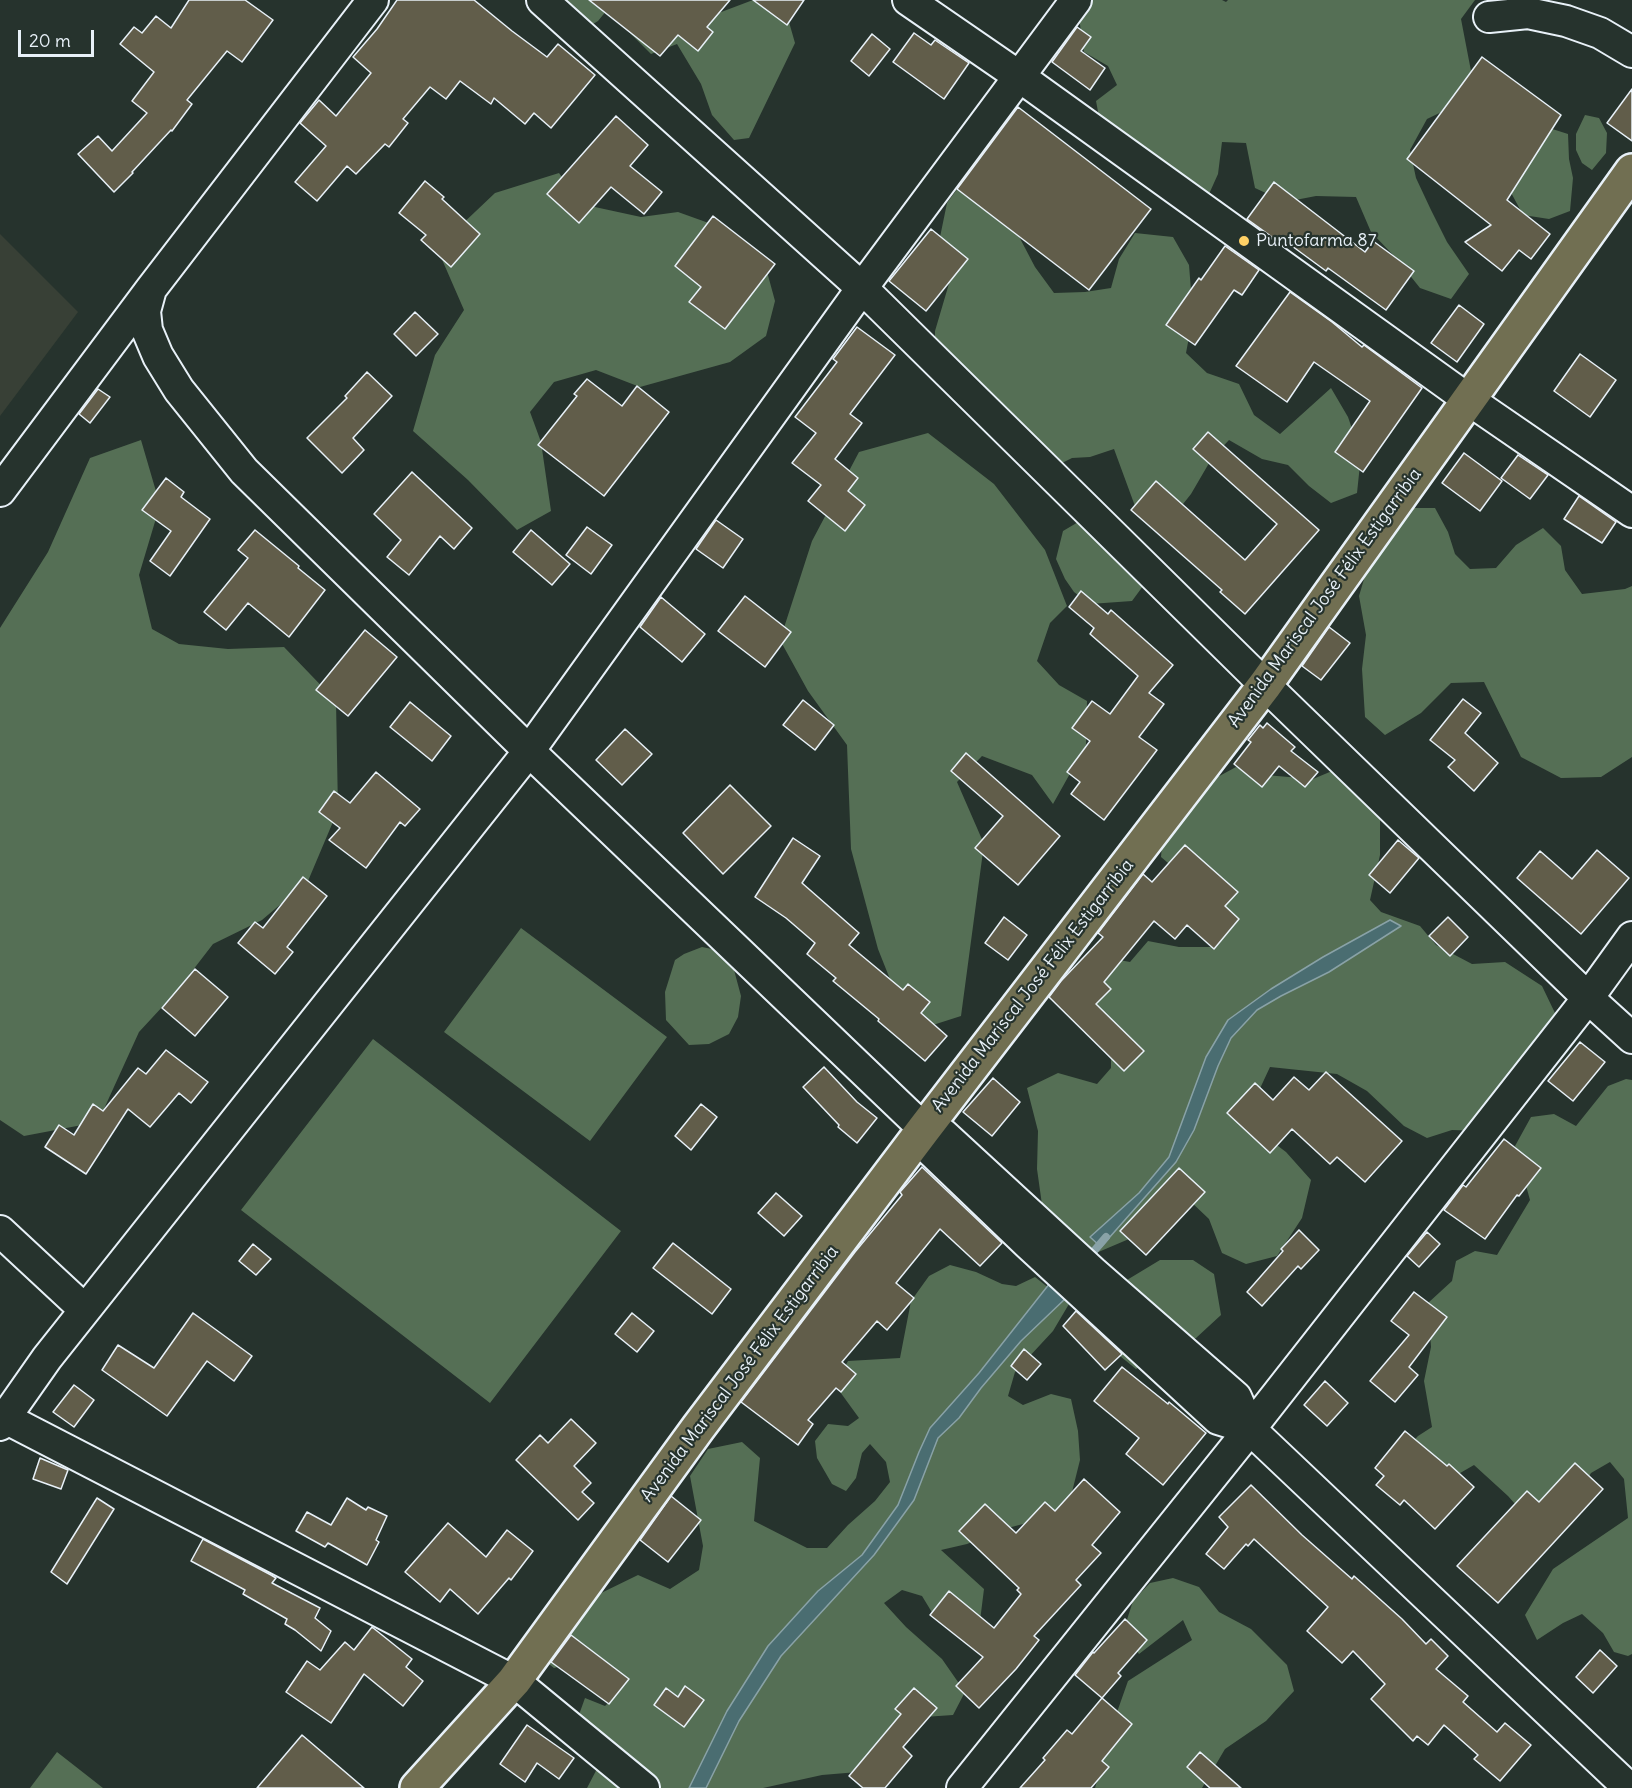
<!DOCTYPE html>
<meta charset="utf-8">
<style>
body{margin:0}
#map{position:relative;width:1632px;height:1788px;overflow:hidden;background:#26332d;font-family:Delius,sans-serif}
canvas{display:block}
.scale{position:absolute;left:18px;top:30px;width:76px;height:27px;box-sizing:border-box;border:3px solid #e8f1f8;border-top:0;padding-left:8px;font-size:18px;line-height:21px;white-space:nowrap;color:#e8f1f8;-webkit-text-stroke:4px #26332d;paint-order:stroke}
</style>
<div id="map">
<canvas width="1632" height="1788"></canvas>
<div class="scale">20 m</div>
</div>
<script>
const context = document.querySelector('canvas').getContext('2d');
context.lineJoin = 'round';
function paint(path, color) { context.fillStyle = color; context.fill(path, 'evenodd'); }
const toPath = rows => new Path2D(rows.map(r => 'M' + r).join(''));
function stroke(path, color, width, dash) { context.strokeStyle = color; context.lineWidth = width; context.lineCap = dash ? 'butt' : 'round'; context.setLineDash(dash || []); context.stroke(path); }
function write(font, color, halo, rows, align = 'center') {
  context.font = font + ' Delius,sans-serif'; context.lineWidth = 4.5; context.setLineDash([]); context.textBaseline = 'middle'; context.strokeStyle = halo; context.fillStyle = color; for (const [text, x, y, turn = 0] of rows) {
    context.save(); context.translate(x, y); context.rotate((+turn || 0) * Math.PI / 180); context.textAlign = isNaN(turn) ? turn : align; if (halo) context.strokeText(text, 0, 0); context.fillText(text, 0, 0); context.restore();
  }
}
paint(toPath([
 [0,234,78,312,0,416]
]), '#384036');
paint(toPath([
 [555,0,687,0,708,17,753,0,767,0,785,8,795,43,749,138,734,140,712,115,701,84,677,44,651,54,607,10,598,21,588,27],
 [1086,0,1222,0,1226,2,1228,0,1475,0,1461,19,1471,71,1454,106,1427,119,1410,150,1416,178,1431,210,1447,242,1469,274,1451,299,1420,288,1396,258,1371,232,1356,197,1316,196,1285,202,1255,188,1246,143,1222,142,1218,174,1209,194,1166,195,1103,138,1096,101,1117,85,1108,66,1084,52,1078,11],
 [1585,115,1599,118,1607,133,1606,153,1592,170,1582,163,1576,150,1576,134],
 [1546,127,1568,134,1569,159,1573,178,1570,211,1549,219,1523,215,1508,187],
 [559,173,581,204,641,217,678,212,717,226,766,268,775,301,766,336,730,362,640,387,596,370,554,382,530,412,541,442,551,511,517,530,468,480,413,431,435,355,464,310,437,248,495,193],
 [966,177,1014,227,1035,267,1054,293,1085,292,1111,288,1119,259,1135,233,1173,237,1189,265,1193,316,1186,353,1207,373,1239,384,1254,415,1280,434,1331,388,1348,417,1361,455,1357,493,1331,503,1309,486,1288,465,1262,459,1229,440,1212,458,1191,494,1168,523,1139,517,1114,449,1090,457,1072,458,1042,473,935,368,935,331,953,270,939,242,947,203],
 [928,433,994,484,1045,550,1067,606,1050,623,1037,661,1059,685,1087,701,1086,745,1053,804,1032,775,982,756,957,782,984,844,961,1016,911,1032,878,949,851,849,847,745,808,691,780,640,812,541,859,452],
 [141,440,160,505,139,575,152,629,179,644,228,649,284,647,336,701,338,810,308,881,262,920,213,944,176,992,139,1032,98,1122,24,1136,0,1120,0,628,48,552,90,458],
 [1403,508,1435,508,1448,532,1455,554,1470,569,1496,568,1516,545,1543,528,1561,546,1565,570,1582,594,1625,589,1632,586,1632,757,1601,777,1561,778,1521,757,1484,682,1451,683,1421,713,1385,735,1365,717,1362,669,1366,635,1359,596,1373,549],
 [1085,518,1146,582,1132,601,1090,604,1074,592,1065,579,1056,559,1063,531],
 [1344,766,1380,815,1380,855,1370,900,1381,912,1420,926,1436,945,1472,964,1505,962,1542,986,1567,1038,1482,1131,1452,1130,1427,1138,1404,1126,1367,1091,1337,1074,1270,1067,1256,1097,1258,1131,1286,1152,1311,1180,1302,1218,1277,1256,1246,1264,1222,1253,1209,1219,1189,1200,1129,1239,1082,1259,1045,1226,1037,1169,1038,1131,1027,1088,1058,1073,1097,1084,1111,1068,1111,1055,1089,986,1098,956,1130,962,1148,941,1179,947,1214,947,1188,880,1161,857,1164,818,1201,786,1236,767,1265,775,1313,779],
 [521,928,667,1037,590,1141,444,1032],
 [702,947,717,950,730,955,741,996,738,1017,729,1034,709,1044,689,1045,666,1020,665,992,675,960,684,954],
 [373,1039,621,1231,490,1403,241,1210],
 [1626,1079,1632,1080,1632,1654,1628,1656,1614,1652,1603,1633,1582,1614,1563,1623,1537,1640,1525,1615,1553,1569,1628,1518,1624,1479,1610,1462,1591,1473,1566,1515,1530,1521,1508,1496,1474,1465,1455,1476,1407,1448,1418,1436,1432,1427,1424,1381,1431,1347,1428,1303,1452,1281,1456,1261,1475,1251,1497,1255,1530,1200,1515,1146,1531,1117,1554,1114,1576,1126,1608,1086],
 [1160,1260,1193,1260,1214,1274,1221,1315,1196,1338,1159,1355,1136,1369,1110,1348,1097,1317,1112,1289],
 [950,1265,976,1272,1002,1284,1016,1286,1035,1277,1069,1304,1053,1331,1015,1372,1008,1396,1023,1405,1051,1394,1071,1399,1078,1431,1080,1460,1072,1492,1057,1515,1004,1529,967,1544,941,1550,984,1589,980,1621,936,1619,922,1596,902,1590,884,1603,906,1627,942,1659,965,1692,953,1715,924,1717,858,1772,822,1775,763,1788,656,1788,576,1723,585,1698,605,1706,616,1695,575,1663,554,1668,541,1658,577,1615,597,1595,638,1575,670,1589,699,1570,703,1546,690,1476,708,1449,742,1442,760,1458,754,1521,807,1548,827,1548,848,1525,875,1501,890,1482,886,1462,870,1444,862,1453,856,1478,846,1491,832,1484,817,1458,815,1441,828,1424,848,1426,859,1418,835,1385,848,1361,900,1358,911,1301,929,1276],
 [1173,1578,1199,1587,1219,1612,1251,1629,1287,1665,1294,1691,1266,1721,1225,1749,1202,1788,1095,1788,1116,1715,1128,1681,1192,1640,1183,1620,1139,1654,1123,1632,1133,1601,1150,1583],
 [57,1752,103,1788,30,1788],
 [599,1765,634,1788,587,1788]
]), '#556f55');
const water = toPath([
 [1390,920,1401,926,1329,972,1281,996,1257,1010,1231,1038,1218,1066,1194,1130,1176,1162,1101,1247,1090,1237,1139,1193,1169,1157,1206,1057,1228,1020,1271,989,1323,957,1390,920],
 [1050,1283,1066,1298,1021,1341,981,1388,959,1418,938,1438,914,1500,874,1555,781,1656,739,1721,706,1788,689,1788,727,1711,768,1646,818,1591,862,1555,898,1505,919,1452,930,1428,979,1373,1050,1283]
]);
paint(water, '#4a6d71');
stroke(water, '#89a2a7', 1.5);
stroke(toPath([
 [1088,1258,1106,1237]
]), '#89a2a7', 8);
const building = toPath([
 [189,0,245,0,273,20,242,62,227,51,187,100,192,104,172,131,171,130,132,172,133,173,114,192,78,154,98,136,112,151,147,113,132,101,154,72,120,44,134,27,142,33,156,16,171,28,189,0],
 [397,0,474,0,512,31,547,57,558,44,595,75,551,128,534,113,525,124,494,98,491,104,460,81,446,99,430,87,403,119,408,123,389,147,385,144,356,174,347,166,317,201,295,182,326,146,300,123,319,100,336,116,371,73,353,57,377,29,397,0],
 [589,0,730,0,707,27,713,32,698,51,678,35,660,56,589,0],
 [753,0,804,0,787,25,753,0],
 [1077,27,1091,37,1081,51,1105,68,1090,90,1052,62,1077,27],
 [914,33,931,45,935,40,969,63,944,99,893,62,914,33],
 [872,34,890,49,869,76,851,61,872,34],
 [1482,57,1561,115,1507,200,1550,234,1531,259,1519,250,1502,271,1465,242,1491,225,1407,159,1482,57],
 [1632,89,1632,141,1607,123,1632,89],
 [1018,107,1151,209,1089,290,957,189,1018,107],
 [616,116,648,145,630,166,662,192,644,214,611,187,579,223,547,194,616,116],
 [425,181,444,197,442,199,480,234,451,267,421,240,426,235,399,213,425,181],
 [1274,182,1365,252,1373,241,1414,271,1386,310,1328,268,1326,271,1281,238,1279,242,1247,219,1274,182],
 [713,216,775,264,725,329,689,302,701,287,675,266,713,216],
 [931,229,968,259,926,311,889,281,931,229],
 [1225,246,1259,270,1242,295,1234,290,1195,345,1166,325,1199,278,1201,280,1225,246],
 [1290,292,1332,322,1362,347,1364,345,1422,388,1363,472,1335,452,1370,401,1314,362,1287,402,1236,366,1290,292],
 [1459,305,1484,324,1457,362,1431,343,1459,305],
 [415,312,438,334,416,356,394,334,415,312],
 [857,327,895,355,850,414,862,423,835,459,858,478,848,491,865,505,845,531,808,501,821,485,792,463,816,433,795,417,837,362,833,359,857,327],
 [1580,354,1616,380,1590,417,1554,391,1580,354],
 [367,372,392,396,353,438,364,450,342,473,307,438,347,398,345,396,367,372],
 [587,379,622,406,637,386,669,412,604,496,538,445,577,396,574,394,587,379],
 [98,389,110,397,90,423,79,414,98,389],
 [1208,432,1319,530,1245,614,1220,592,1222,590,1131,510,1156,481,1245,560,1277,524,1193,449,1208,432],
 [1464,453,1502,481,1480,511,1442,483,1464,453],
 [1518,455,1548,475,1530,499,1501,478,1518,455],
 [412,472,472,528,454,549,440,536,409,575,387,557,401,540,374,514,412,472],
 [166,478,184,492,181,497,210,519,170,576,150,561,171,531,142,510,166,478],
 [1579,496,1616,522,1602,543,1564,519,1579,496],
 [716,520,743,539,723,568,696,549,716,520],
 [587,527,612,545,591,574,566,555,587,527],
 [255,530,299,566,298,568,325,590,289,637,248,603,226,630,204,612,248,558,238,550,255,530],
 [531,530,570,564,552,585,513,552,531,530],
 [1081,591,1108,614,1111,610,1173,665,1149,693,1164,704,1139,737,1157,750,1104,820,1071,794,1080,782,1067,772,1090,741,1072,728,1092,701,1110,714,1138,676,1090,634,1094,628,1069,607,1081,591],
 [745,596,791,632,765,667,718,631,745,596],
 [661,597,705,634,682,662,640,627,661,597],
 [1329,627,1350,643,1321,680,1302,666,1329,627],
 [365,630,397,657,348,716,316,690,365,630],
 [1463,699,1481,713,1465,733,1498,763,1474,791,1448,767,1455,760,1430,740,1463,699],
 [803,700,834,725,815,750,783,725,803,700],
 [410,702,451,736,432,761,390,727,410,702],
 [1267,723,1295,747,1291,751,1318,772,1305,787,1279,766,1262,787,1234,764,1251,742,1248,740,1260,725,1263,728,1267,723],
 [625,729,652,754,622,785,596,760,625,729],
 [966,753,1060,836,1018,885,975,848,1003,816,951,771,966,753],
 [376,772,420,809,405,826,400,822,366,868,329,840,340,828,319,812,334,791,350,803,376,772],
 [730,785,771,826,723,874,683,833,730,785],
 [793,838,820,856,802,883,859,933,849,945,903,990,908,984,930,1002,921,1013,947,1036,925,1061,878,1021,879,1019,833,981,836,978,807,954,815,943,786,918,755,897,793,838],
 [1398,840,1419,858,1390,893,1369,875,1398,840],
 [1185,845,1238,892,1225,906,1239,919,1214,949,1187,925,1175,939,1154,921,1104,982,1111,989,1096,1004,1144,1051,1124,1071,1049,997,1061,981,1103,937,1098,933,1143,874,1152,882,1185,845],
 [1597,850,1629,878,1581,934,1517,878,1540,851,1572,879,1597,850],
 [303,877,327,896,287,947,293,952,275,974,238,943,255,922,263,928,303,877],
 [1004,917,1027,935,1008,960,985,943,1004,917],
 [1448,917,1468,937,1450,956,1429,936,1448,917],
 [195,969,228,997,195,1036,162,1008,195,969],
 [1580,1042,1605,1062,1573,1101,1548,1081,1580,1042],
 [166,1050,208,1082,191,1103,179,1093,150,1127,128,1109,86,1174,45,1147,59,1125,74,1135,93,1104,103,1111,138,1068,146,1074,166,1050],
 [824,1067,857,1102,877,1118,857,1143,838,1127,839,1125,803,1087,824,1067],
 [1326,1072,1402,1141,1365,1182,1337,1157,1330,1164,1292,1129,1270,1153,1227,1113,1255,1083,1273,1100,1294,1077,1309,1090,1326,1072],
 [993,1078,1020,1102,992,1136,963,1112,993,1078],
 [701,1104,717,1117,691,1150,675,1136,701,1104],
 [1504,1139,1541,1168,1519,1196,1517,1195,1485,1239,1444,1210,1463,1185,1466,1187,1504,1139],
 [922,1167,1002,1243,980,1266,940,1229,896,1283,914,1298,887,1330,877,1321,842,1362,856,1374,841,1392,836,1388,808,1420,813,1424,798,1445,741,1402,855,1252,902,1195,900,1192,922,1167],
 [1179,1168,1205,1192,1146,1255,1120,1231,1179,1168],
 [776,1193,802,1216,784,1236,758,1213,776,1193],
 [1299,1230,1319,1250,1301,1269,1298,1266,1262,1306,1247,1292,1283,1251,1281,1249,1299,1230],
 [1427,1232,1440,1244,1419,1267,1407,1256,1427,1232],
 [673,1243,731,1289,712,1314,653,1268,673,1243],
 [253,1244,271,1259,256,1275,239,1261,253,1244],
 [1414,1292,1447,1317,1409,1367,1418,1375,1395,1402,1370,1381,1409,1335,1391,1321,1414,1292],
 [1076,1311,1122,1354,1105,1370,1063,1326,1076,1311],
 [193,1313,252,1356,234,1381,207,1361,167,1416,102,1370,118,1345,154,1368,193,1313],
 [632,1313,654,1331,637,1352,615,1334,632,1313],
 [1024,1349,1041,1364,1027,1380,1011,1366,1024,1349],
 [1122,1367,1168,1404,1169,1402,1206,1433,1163,1485,1126,1454,1139,1438,1094,1401,1122,1367],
 [1325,1381,1348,1403,1327,1426,1304,1405,1325,1381],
 [74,1385,94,1400,74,1427,53,1412,74,1385],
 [571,1419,596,1443,574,1466,591,1483,582,1492,594,1503,578,1520,516,1460,540,1435,548,1443,571,1419],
 [1405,1431,1447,1466,1449,1464,1474,1487,1435,1529,1404,1500,1400,1505,1376,1485,1384,1476,1375,1468,1405,1431],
 [40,1458,68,1470,61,1489,33,1479,40,1458],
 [1575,1463,1603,1489,1498,1603,1457,1566,1527,1491,1539,1502,1575,1463],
 [1084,1479,1120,1512,1092,1545,1101,1553,1076,1580,1081,1585,1034,1636,1039,1640,1016,1669,979,1708,956,1686,983,1657,930,1615,949,1591,994,1628,1021,1594,1017,1590,1019,1588,959,1531,985,1504,1016,1533,1045,1502,1055,1511,1084,1479],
 [1251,1485,1302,1535,1352,1579,1354,1576,1402,1619,1426,1644,1431,1639,1448,1656,1436,1669,1468,1696,1463,1702,1497,1732,1505,1723,1531,1745,1500,1781,1474,1759,1478,1755,1444,1725,1428,1745,1417,1736,1413,1741,1371,1699,1385,1684,1353,1651,1342,1663,1307,1631,1328,1607,1254,1539,1248,1546,1246,1544,1224,1569,1206,1554,1228,1527,1219,1517,1251,1485],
 [671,1496,701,1520,668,1562,640,1540,671,1496],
 [97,1498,114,1509,67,1584,51,1572,97,1498],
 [347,1498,366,1510,368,1507,387,1516,376,1540,379,1542,367,1565,328,1543,325,1547,296,1531,307,1512,331,1525,347,1498],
 [448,1523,486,1557,507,1530,533,1551,511,1580,509,1578,478,1614,450,1589,440,1602,405,1572,448,1523],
 [203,1539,271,1575,276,1578,272,1583,320,1608,315,1618,331,1631,321,1651,295,1630,285,1624,287,1619,243,1594,245,1590,191,1561,203,1539],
 [1125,1619,1147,1640,1118,1673,1121,1676,1102,1698,1075,1675,1093,1652,1094,1653,1125,1619],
 [372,1627,412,1659,406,1667,423,1681,403,1706,364,1674,331,1723,286,1692,307,1661,320,1670,345,1642,354,1650,372,1627],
 [571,1635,629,1679,609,1704,551,1662,571,1635],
 [1600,1650,1617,1666,1593,1693,1576,1677,1600,1650],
 [685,1686,704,1700,684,1727,654,1705,666,1688,678,1697,685,1686],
 [914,1688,937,1708,903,1747,912,1756,885,1788,863,1788,849,1776,901,1714,895,1709,914,1688],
 [1102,1698,1132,1724,1102,1761,1109,1767,1091,1788,1020,1788,1045,1760,1043,1758,1067,1730,1072,1734,1102,1698],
 [527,1725,574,1758,559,1779,537,1763,525,1782,500,1764,527,1725],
 [302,1735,364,1788,257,1788,302,1735],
 [1200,1752,1241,1788,1210,1788,1187,1767,1200,1752]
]);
paint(building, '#615d4a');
stroke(building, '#e8f1f8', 1.5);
const minor = toPath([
 [542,0,862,288,1265,685,1588,998,1632,1038],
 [908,0,1020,77,1469,400,1632,512],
 [1489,17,1528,13,1566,21,1600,33,1632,52],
 [151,289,145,311,147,330,158,356,179,390,244,471,529,751,924,1129,943,1134,1093,1272,1236,1397,1250,1429,1629,1788],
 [0,491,151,289,373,0],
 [931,1151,1028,1244,1218,1419,1250,1429],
 [0,1231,85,1310],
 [5,1418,514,1681,644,1788],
 [0,1425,47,1358,529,751,862,288,1076,0],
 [962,1788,1250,1429,1588,998,1632,937]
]);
const major = toPath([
 [417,1788,514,1681,698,1428,924,1129,1265,685,1632,171]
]);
stroke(minor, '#e8f1f8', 34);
stroke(major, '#e8f1f8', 38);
stroke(minor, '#26332d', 30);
stroke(major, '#716f52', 33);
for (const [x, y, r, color] of [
 [1244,241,6,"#ffd166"]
]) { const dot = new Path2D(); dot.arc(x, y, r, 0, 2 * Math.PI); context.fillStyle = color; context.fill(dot); stroke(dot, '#26332d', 2); }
write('18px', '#e8f1f8', '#26332d', [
 ["Puntofarma 87",1256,241]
], 'left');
write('18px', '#e8f1f8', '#26332d', [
 ["Avenida Mariscal José Félix Estigarribia",1325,598,-54],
 ["Avenida Mariscal José Félix Estigarribia",1033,986,-52],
 ["Avenida Mariscal José Félix Estigarribia",740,1374,-53]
]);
</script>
